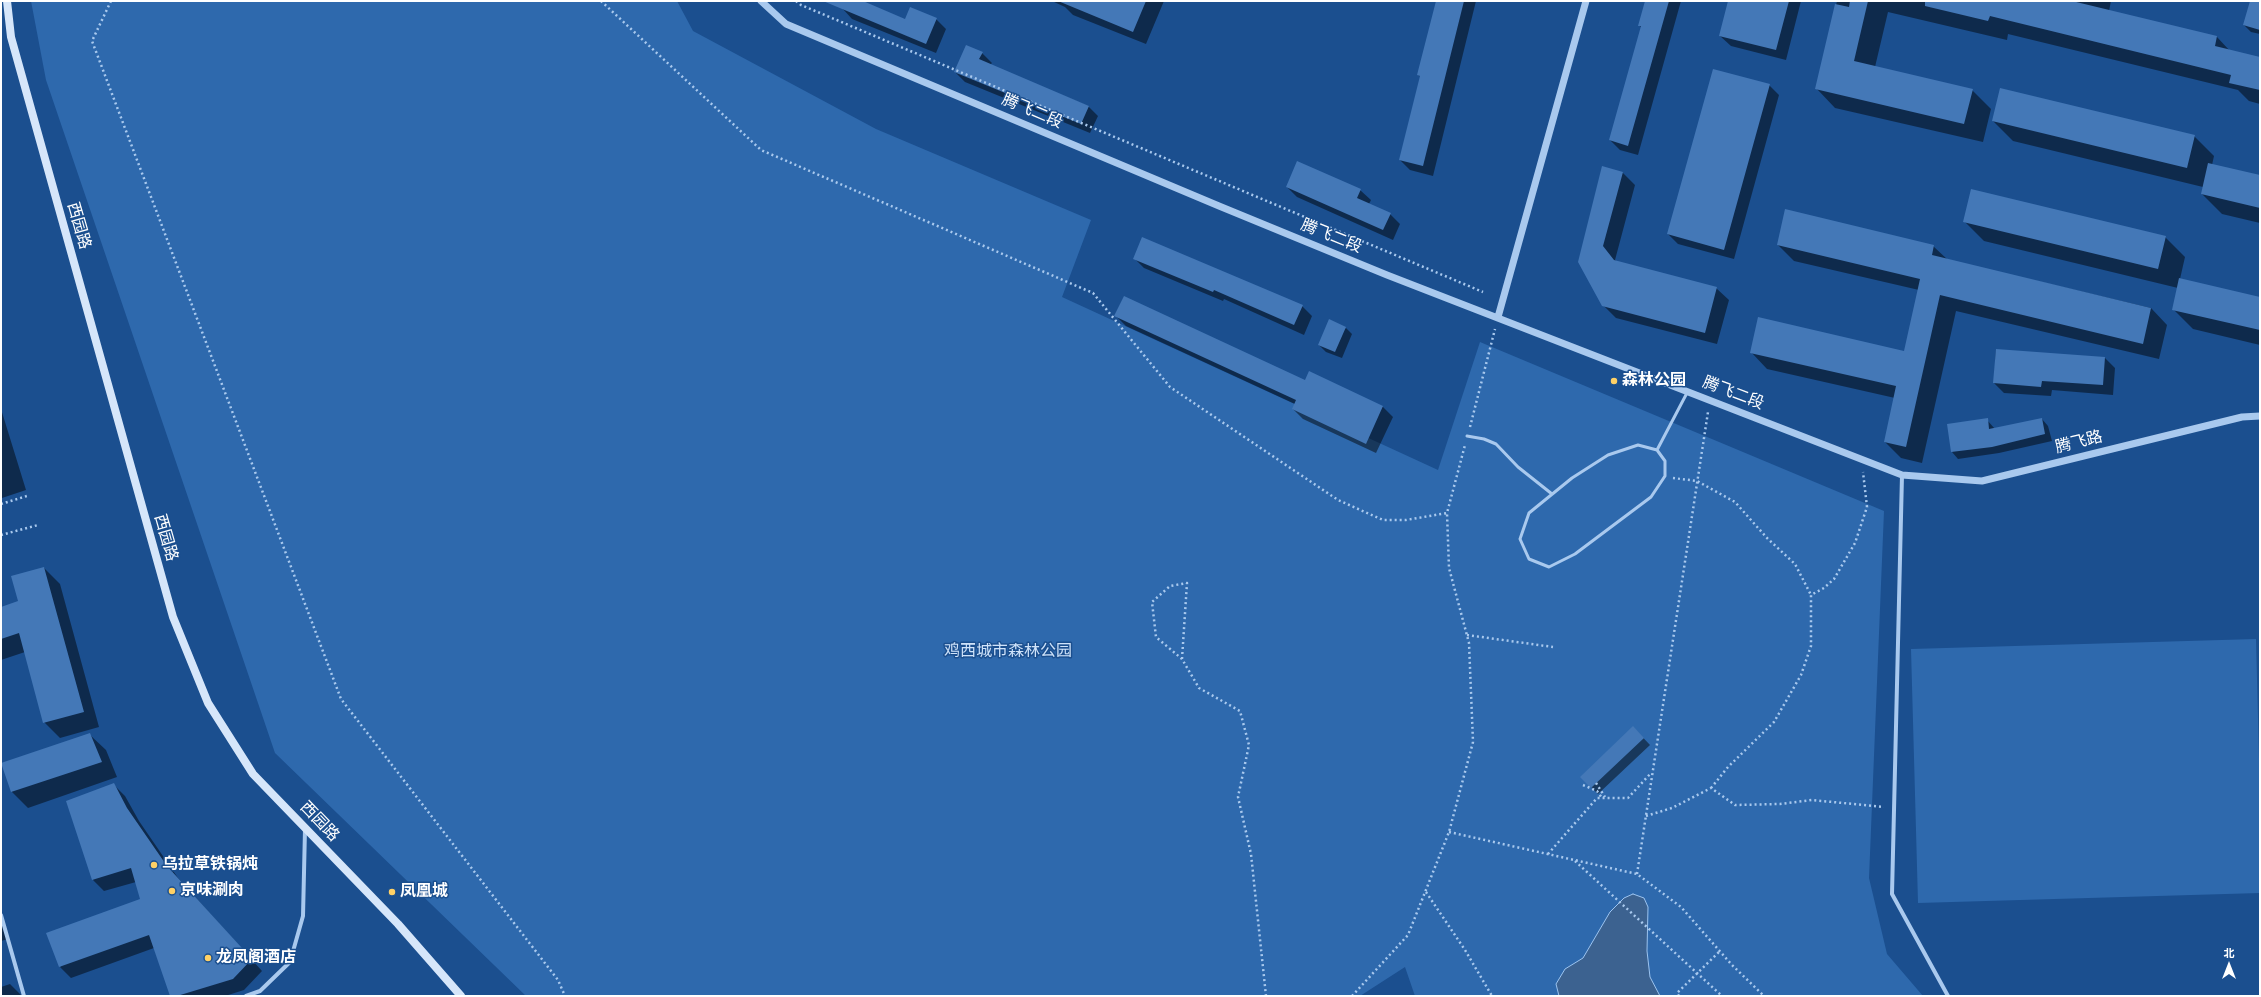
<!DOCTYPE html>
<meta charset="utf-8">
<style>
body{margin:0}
#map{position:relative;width:2261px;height:997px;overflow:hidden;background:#1b4f8f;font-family:Jost,"Noto Sans SC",sans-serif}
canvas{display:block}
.frame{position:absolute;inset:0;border:2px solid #fff;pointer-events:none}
.north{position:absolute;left:2209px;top:945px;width:40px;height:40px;-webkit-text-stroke:3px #1b4f8f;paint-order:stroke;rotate:0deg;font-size:11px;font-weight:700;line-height:16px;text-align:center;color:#fff}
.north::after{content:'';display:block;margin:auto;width:14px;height:18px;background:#fff;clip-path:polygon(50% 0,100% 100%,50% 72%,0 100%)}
</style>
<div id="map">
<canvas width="2261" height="997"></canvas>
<div class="frame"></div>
<div class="north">北</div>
</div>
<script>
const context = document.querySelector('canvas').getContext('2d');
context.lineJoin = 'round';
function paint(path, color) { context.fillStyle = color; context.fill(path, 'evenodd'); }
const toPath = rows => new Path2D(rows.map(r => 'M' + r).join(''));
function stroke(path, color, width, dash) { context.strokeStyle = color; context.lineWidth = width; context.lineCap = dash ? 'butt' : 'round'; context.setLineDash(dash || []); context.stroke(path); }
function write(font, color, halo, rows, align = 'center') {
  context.font = font + ' Jost,"Noto Sans SC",sans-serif'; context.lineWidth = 3; context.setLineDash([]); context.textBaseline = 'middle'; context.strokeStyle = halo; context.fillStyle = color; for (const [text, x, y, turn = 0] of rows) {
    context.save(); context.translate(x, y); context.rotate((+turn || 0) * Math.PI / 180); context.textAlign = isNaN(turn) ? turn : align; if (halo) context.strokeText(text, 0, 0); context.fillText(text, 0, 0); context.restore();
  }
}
paint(toPath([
 [31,1,677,1,693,31,876,129,1091,220,1062,297,1438,470,1480,342,1884,511,1869,878,1887,954,1923,996,1415,996,1405,967,1360,996,526,996,275,753,46,80],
 [2256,639,2260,798,2260,893,1918,903,1911,649]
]), '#2e69ad');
const water = toPath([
 [1633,894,1644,898,1648,907,1647,951,1650,977,1660,996,1559,996,1556,984,1565,969,1583,958,1610,912,1624,898,1633,894]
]);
paint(water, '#3c6290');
stroke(water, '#9cc4f0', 1);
paint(toPath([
 [845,1,860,1,906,20,936,19,946,29,936,53,852,19,842,8],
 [1052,1,1164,1,1146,44,1073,15,1065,7],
 [1437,1,1476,1,1433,176,1410,170,1400,160,1421,77,1418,75],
 [1646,1,1681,1,1638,155,1620,150,1610,140,1642,28,1639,25],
 [1729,1,1801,1,1786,60,1731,46,1720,36],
 [1837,1,2111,1,2109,11,2217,37,2230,51,2260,58,2260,104,2249,101,2238,90,2008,34,2007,40,1888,12,1875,67,1972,90,1991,109,1983,142,1835,108,1817,89],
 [2251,1,2260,1,2260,34,2251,32,2244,25],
 [982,53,992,63,990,65,1088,106,1098,116,1090,133,965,82,955,72],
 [1769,85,1779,95,1734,259,1678,244,1668,234],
 [1993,121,2194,136,2214,156,2212,165,2260,176,2260,223,2222,214,2202,194,2203,187,2013,141],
 [1622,172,1635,185,1615,260,1617,262,1716,288,1729,300,1717,344,1616,318,1603,305,1579,262],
 [1287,187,1360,190,1371,200,1369,204,1390,214,1400,224,1393,240,1297,197],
 [1964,221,2165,237,2185,257,2180,279,2260,298,2260,345,2193,329,2173,309,2178,288,1984,241],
 [1778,245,1933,246,1948,260,2151,308,2167,325,2159,359,1956,311,1922,463,1901,458,1885,442,1895,398,1767,369,1751,352,1905,352,1919,290,1794,261],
 [1134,258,1302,306,1312,316,1304,335,1224,299,1223,301,1144,268],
 [1116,316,1306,381,1310,373,1383,407,1393,417,1376,453,1303,419,1293,409,1295,404,1126,326],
 [1346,328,1352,334,1342,358,1326,352,1319,345],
 [1996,350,2105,358,2115,368,2113,395,2052,390,2051,396,2004,393,1994,383],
 [1,409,26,490,2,498,1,497],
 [2042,419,2048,426,2052,441,1999,453,1958,459,1952,452,1987,420,1995,429],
 [44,568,60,584,99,727,60,738,44,722,25,652,1,660,1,608,19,602],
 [1633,727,1650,745,1598,794,1581,777],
 [90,735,106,750,117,777,28,808,12,792,2,764],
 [114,785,125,796,139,821,178,878,262,971,244,990,225,996,171,996,154,948,71,978,60,967,141,900,136,882,104,891,93,880],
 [1,915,8,939,1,941],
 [10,984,22,996,1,996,1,987]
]), '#0007');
paint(toPath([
 [823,1,863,1,905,19,910,7,937,18,926,44],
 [1058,1,1146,1,1133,32],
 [1436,1,1464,1,1423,166,1399,160,1420,76,1417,75],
 [1645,1,1669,1,1628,146,1609,140,1641,26,1638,26],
 [1728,1,1789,1,1776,50,1719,36],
 [1850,1,1868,1,1854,61,1973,89,1964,124,1815,89,1835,4,1849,7],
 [1925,1,2072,1,2217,36,2215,46,2260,57,2260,90,2229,83,2231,75,1990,16,1988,21,1925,6],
 [2250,1,2260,1,2260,30,2243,25],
 [966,45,983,52,979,59,1089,106,1081,124,954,72],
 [1713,69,1770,84,1724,250,1667,234],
 [2000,88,2195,135,2187,168,1992,121],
 [1297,161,1361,189,1357,198,1391,213,1383,230,1286,187],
 [2208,163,2260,175,2260,208,2201,194],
 [1602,166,1623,172,1603,246,1614,260,1717,287,1705,333,1602,306,1578,262],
 [1971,189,2166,236,2158,269,1963,222],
 [1785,209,1934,245,1932,255,2151,308,2143,344,1940,295,1906,447,1884,442,1896,386,1750,353,1758,317,1904,351,1920,279,1777,245],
 [1142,237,1303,305,1294,325,1214,290,1213,292,1133,259],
 [2179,278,2260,297,2260,330,2172,310],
 [1124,296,1305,380,1309,371,1383,406,1366,444,1292,409,1296,400,1114,316],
 [1329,319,1346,327,1335,352,1318,345],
 [1996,349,2105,357,2103,385,2042,381,2041,387,1993,383],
 [1988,418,1989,429,2042,418,2045,434,1992,447,1951,452,1947,424],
 [44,567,84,712,43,723,19,633,1,639,1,607,18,601,11,576],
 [1633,726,1644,738,1591,788,1580,777],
 [90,733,102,762,11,792,1,763],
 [114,783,127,808,167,866,252,959,233,979,177,996,170,996,149,935,59,967,46,933,140,899,131,868,92,880,66,801]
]), '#4478b7');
stroke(toPath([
 [111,1,92,41,341,699,558,980,565,996],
 [601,1,761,150,1093,293,1170,387,1338,500,1383,520,1406,520,1447,513,1465,445],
 [796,1,801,5,1483,292],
 [1470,427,1495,329],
 [1673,478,1697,481,1735,502,1767,538,1795,564,1811,595],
 [1,504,27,496],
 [1,535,38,525],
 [1467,635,1553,647],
 [1182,659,1187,583,1170,586,1152,602,1156,637,1182,659,1199,688,1240,711,1249,745,1238,797,1251,854,1266,996],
 [1596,783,1605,797],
 [1583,785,1597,791,1602,798],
 [1711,788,1728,767,1774,722,1801,675,1811,646,1811,595,1824,588,1834,579,1855,543,1867,507,1863,472],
 [1646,816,1672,808,1711,788,1735,805,1780,804,1812,800,1884,807],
 [1449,832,1637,874,1681,907,1732,965,1764,996],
 [1548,854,1597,798,1628,798,1651,773],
 [1575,861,1722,996],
 [1637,874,1708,412],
 [1426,892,1465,950,1492,996],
 [1352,996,1408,935,1449,832,1473,742,1469,643,1449,568,1447,513],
 [1679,996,1677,993,1720,951]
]), '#a9c9ee', 2.5, [2, 3]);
stroke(toPath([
 [1467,436,1484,439,1496,444,1518,467,1552,494],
 [1657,450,1665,461,1665,476,1651,497,1575,554,1549,567,1529,559,1520,539,1529,513,1572,478,1608,455,1638,445,1657,450,1688,391]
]), '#a9c9ee', 3);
stroke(toPath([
 [1902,475,1892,894,1948,996],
 [1,915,24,996],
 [246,996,260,991,290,962,303,916,305,829]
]), '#a9c9ee', 4);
stroke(toPath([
 [761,1,786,24,1219,206,1387,275,1902,475,1982,481,2242,417,2260,416],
 [1498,317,1586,1]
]), '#a9c9ee', 7);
stroke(toPath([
 [7,1,11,37,173,617,208,703,253,774,398,924,461,996]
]), '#d6e6fa', 8);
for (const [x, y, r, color] of [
 [1614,381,4,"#ffd166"],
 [154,865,4,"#ffd166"],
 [172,891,4,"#ffd166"],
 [392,892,4,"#ffd166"],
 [208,958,4,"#ffd166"]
]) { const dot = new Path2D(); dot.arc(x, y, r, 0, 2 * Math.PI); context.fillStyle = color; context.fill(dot); stroke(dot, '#1b4f8f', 1.5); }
write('16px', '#fff', '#1b4f8f', [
 ["腾飞二段",1032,112,23],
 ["西园路",78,226,74],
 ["腾飞二段",1331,237,22],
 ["腾飞二段",1733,394,21],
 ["腾飞路",2079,443,-14],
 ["西园路",165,538,74],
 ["西园路",319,822,46]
]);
write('bold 16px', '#fff', '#1b4f8f', [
 ["森林公园",1622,381],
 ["乌拉草铁锅炖",162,865],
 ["京味涮肉",180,891],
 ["凤凰城",400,892],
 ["龙凤阁酒店",216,958]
], 'left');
write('16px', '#cfe3fa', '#1b4f8f', [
 ["鸡西城市森林公园",1008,652]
]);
</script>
